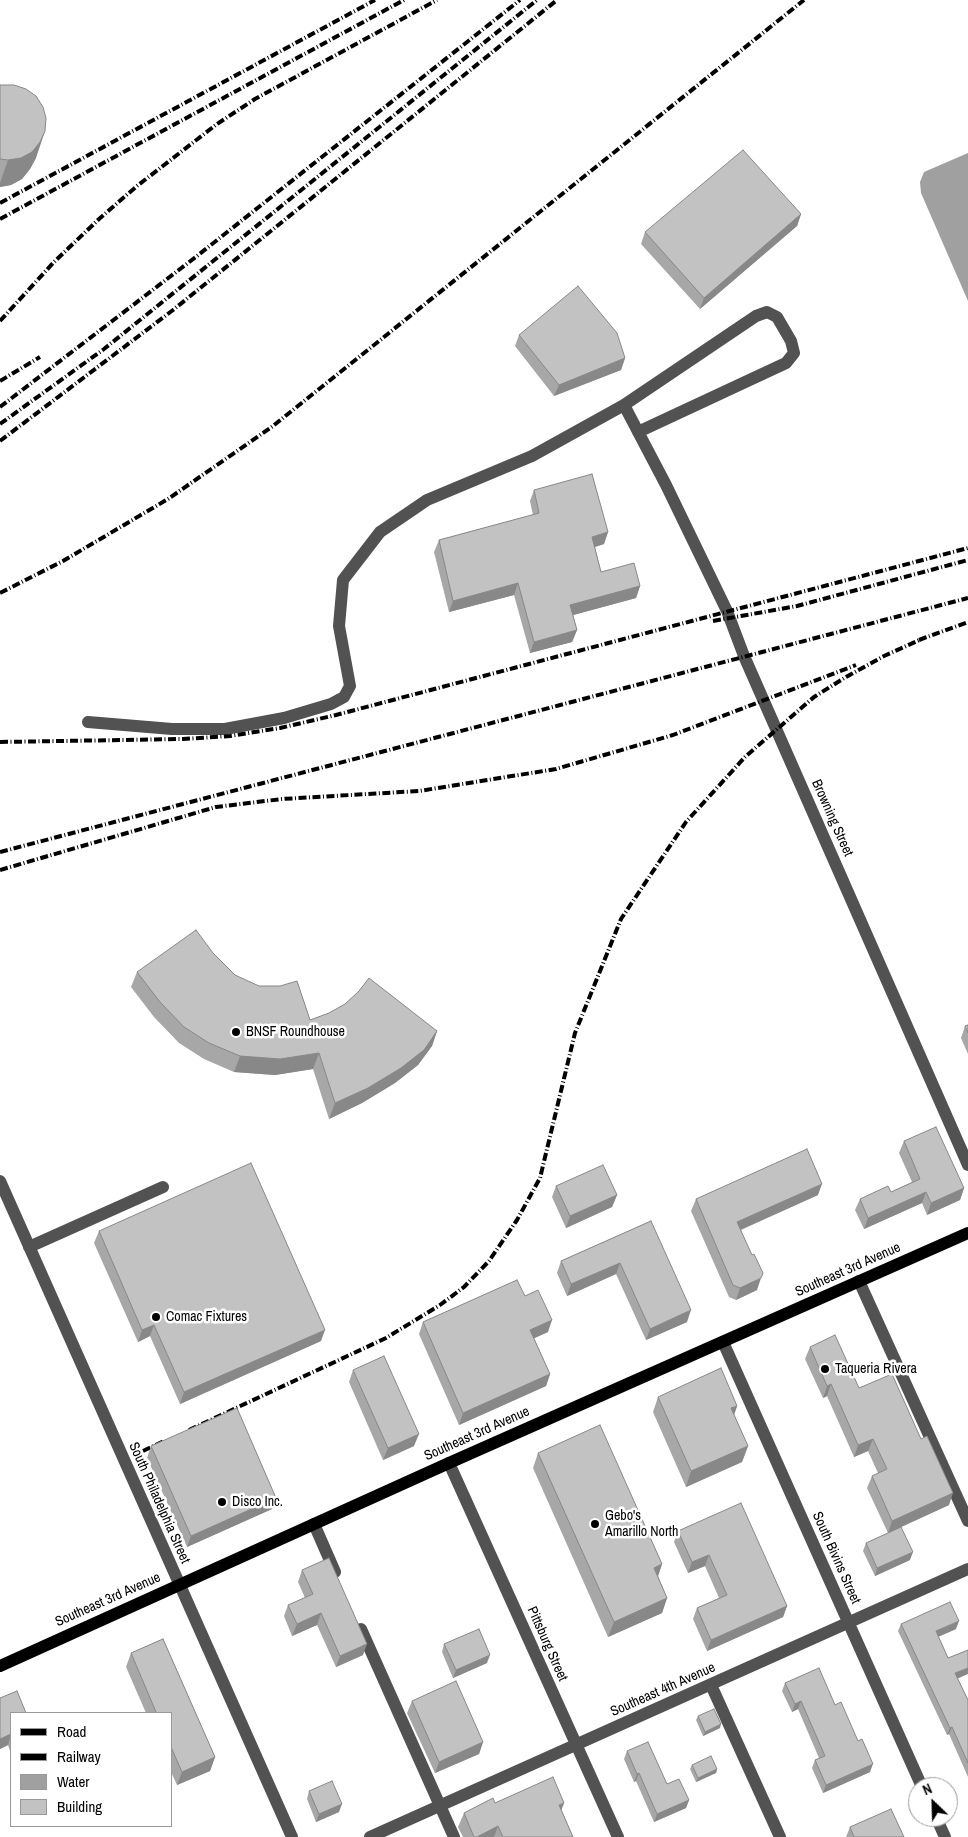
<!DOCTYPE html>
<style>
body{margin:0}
#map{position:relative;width:968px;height:1837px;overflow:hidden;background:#fff;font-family:"Archivo Narrow",sans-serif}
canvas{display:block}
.legend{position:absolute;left:10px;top:1712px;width:162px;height:115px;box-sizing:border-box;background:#fff;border:1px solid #999;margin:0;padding:6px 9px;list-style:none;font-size:15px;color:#000}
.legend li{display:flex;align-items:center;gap:10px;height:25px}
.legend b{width:25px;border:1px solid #999}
.north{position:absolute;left:908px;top:1777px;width:50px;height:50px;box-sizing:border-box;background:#fff;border:1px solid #999;border-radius:50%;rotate:336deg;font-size:14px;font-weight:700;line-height:20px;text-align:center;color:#000}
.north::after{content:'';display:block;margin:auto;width:18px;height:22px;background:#000;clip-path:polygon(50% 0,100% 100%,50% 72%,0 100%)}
</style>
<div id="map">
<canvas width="968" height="1837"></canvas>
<ul class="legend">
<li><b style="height:6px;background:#000"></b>Road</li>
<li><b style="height:6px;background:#000"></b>Railway</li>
<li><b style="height:14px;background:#a0a0a0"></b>Water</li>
<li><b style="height:14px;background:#c2c2c2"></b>Building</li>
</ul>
<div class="north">N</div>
</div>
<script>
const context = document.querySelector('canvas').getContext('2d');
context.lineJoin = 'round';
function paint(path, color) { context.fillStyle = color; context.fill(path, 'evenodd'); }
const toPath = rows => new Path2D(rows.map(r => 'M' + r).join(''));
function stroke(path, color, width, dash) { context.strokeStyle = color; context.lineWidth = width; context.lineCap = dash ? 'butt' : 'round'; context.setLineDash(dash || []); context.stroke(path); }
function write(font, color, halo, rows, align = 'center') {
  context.font = font + ' "Archivo Narrow",sans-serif'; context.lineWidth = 5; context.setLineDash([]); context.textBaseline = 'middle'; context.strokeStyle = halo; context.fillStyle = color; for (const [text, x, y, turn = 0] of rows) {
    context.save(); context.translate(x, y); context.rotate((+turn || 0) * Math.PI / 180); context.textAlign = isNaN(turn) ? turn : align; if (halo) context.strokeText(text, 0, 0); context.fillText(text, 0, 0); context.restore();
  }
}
paint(toPath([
 [968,153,968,301,921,193,920,182,924,172]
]), '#a0a0a0');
stroke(toPath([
 [624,405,756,316,767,312,777,317,791,341,794,353,786,363,638,432],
 [88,722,172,729,225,729,284,718,331,704,344,697,350,686,339,626,343,580,380,532,427,500,532,456,624,405,666,485,727,611,744,656,968,1165],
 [0,1181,292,1837],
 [29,1247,163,1187],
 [859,1281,968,1521],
 [723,1342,922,1787],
 [449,1463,618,1837],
 [314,1524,335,1572],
 [361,1629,454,1837],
 [711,1685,780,1837],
 [936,1817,945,1837],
 [370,1837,968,1569]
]), '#525252', 12);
stroke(toPath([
 [0,1666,449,1463,968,1233]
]), '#000', 12);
stroke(toPath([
 [0,203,375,0],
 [0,219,404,0],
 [0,321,54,262,99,219,137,186,217,124,255,99,437,0],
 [0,381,40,357],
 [0,407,197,256,520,0],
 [0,424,104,349,537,0],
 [0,441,173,310,557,0],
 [0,593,63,561,168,499,273,426,804,0],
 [713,621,797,606,968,560],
 [919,640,968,622],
 [0,742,183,739,230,736,280,728,336,715,968,548],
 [0,852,968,598],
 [0,870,216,807,282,799,419,791,556,769,673,735,856,665],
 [189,1430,386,1338,440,1305,464,1287,489,1261,517,1220,540,1178,575,1033,621,919,686,822,745,757,814,697,846,677,884,656,924,638],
 [143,1451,164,1441]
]), '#000', 4, [8, 2.5, 1, 2.5]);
paint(toPath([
 [0,85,36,158,30,169,22,179,11,185,0,187],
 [801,214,797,226,700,309,641,244,645,232],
 [519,335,625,358,621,370,554,396,515,346],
 [534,490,608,532,604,544,595,547,601,572,640,586,636,598,573,615,577,630,572,642,530,653,514,595,449,612,434,552,439,540,533,515,530,501],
 [213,953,235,975,310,1020,437,1031,432,1046,418,1065,395,1083,362,1103,329,1119,313,1069,275,1075,234,1072,204,1059,179,1043,154,1017,131,987,137,972],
 [968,1025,968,1054,961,1038,965,1026],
 [904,1141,964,1188,960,1200,927,1215,922,1203,864,1229,855,1210,860,1199,891,1192,912,1182,899,1153],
 [556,1186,617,1195,612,1207,566,1228,552,1197],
 [818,1195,741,1230,757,1290,736,1300,729,1297,691,1211,696,1199],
 [651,1221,687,1322,646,1340,616,1274,567,1296,557,1273,561,1261],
 [99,1231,321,1341,180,1404,150,1336,138,1342,94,1243],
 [525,1296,548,1332,534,1338,550,1374,546,1386,459,1425,419,1334,423,1322],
 [810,1347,859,1388,949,1505,901,1527,910,1560,875,1576,863,1551,866,1543,888,1533,867,1488,872,1476,878,1473,868,1451,854,1457,827,1396,823,1398,805,1359],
 [353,1370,414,1446,383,1460,349,1382],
 [658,1397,737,1406,734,1415,748,1446,742,1462,686,1487,653,1412],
 [151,1446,276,1498,272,1509,187,1547,147,1458],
 [538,1453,662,1564,658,1576,667,1598,662,1613,608,1637,533,1468],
 [678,1531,787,1606,783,1617,707,1651,693,1619,697,1608,719,1598,705,1566,688,1573,674,1542],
 [302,1570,363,1655,336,1667,317,1625,292,1636,284,1616,288,1605,305,1598,298,1582],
 [901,1624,956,1629,938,1637,968,1700,968,1777,949,1734,947,1735,898,1631],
 [163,1639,215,1757,210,1771,177,1785,171,1772,171,1713,146,1713,126,1667,131,1653],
 [444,1644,487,1663,453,1678,442,1652],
 [785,1683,835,1705,870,1772,823,1793,812,1768,815,1760,819,1758,798,1709,792,1712,782,1691],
 [412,1701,483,1742,479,1754,435,1773,407,1713],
 [11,1713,11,1754,8,1745,0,1749],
 [698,1716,720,1728,703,1736,696,1720],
 [627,1751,667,1784,689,1800,686,1808,654,1822,636,1781,634,1782,624,1759],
 [692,1765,717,1769,716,1773,696,1782,690,1769],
 [309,1791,339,1812,316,1822,307,1799],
 [495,1803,562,1811,573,1837,463,1837,458,1827,464,1813],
 [850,1827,904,1837,846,1837]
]), '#a7a7a7');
paint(toPath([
 [45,131,36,158,30,169,22,179,11,185,0,187,0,183,8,160],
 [801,214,797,226,700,309,704,298],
 [625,358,621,370,554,396,559,385],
 [608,532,604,544,588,549,592,537],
 [518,583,514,595,449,612,453,601],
 [640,586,636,598,566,617,570,605],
 [577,630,572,642,530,653,534,642],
 [437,1031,432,1046,418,1065,395,1083,362,1103,329,1119,335,1103],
 [319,1053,313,1069,275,1075,234,1072,240,1056],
 [822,1184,818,1195,733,1233,737,1222],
 [964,1188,960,1200,927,1215,931,1203],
 [926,1192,922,1203,864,1229,868,1218],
 [617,1195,612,1207,566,1228,570,1216],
 [620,1263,616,1274,567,1296,571,1284],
 [761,1278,757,1290,736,1300,740,1288],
 [691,1310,687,1322,646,1340,650,1329],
 [552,1320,548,1332,526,1342,530,1330],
 [154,1325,150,1336,138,1342,142,1330],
 [325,1330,321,1341,180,1404,184,1392],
 [550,1374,546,1386,459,1425,463,1413],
 [831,1384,827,1396,823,1398,827,1386],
 [737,1406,732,1421,731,1408],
 [419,1434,414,1446,383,1460,388,1448],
 [873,1439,868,1451,854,1457,858,1445],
 [748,1446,742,1462,686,1487,691,1471],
 [953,1493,949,1505,888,1533,892,1521],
 [276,1498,272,1509,187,1547,191,1536],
 [913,1552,910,1560,875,1576,877,1568],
 [709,1555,705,1566,688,1573,692,1562],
 [662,1564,657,1579,654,1568],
 [667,1598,662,1613,608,1637,614,1622],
 [787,1606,783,1617,707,1651,711,1640],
 [321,1613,317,1625,292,1636,297,1624],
 [959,1621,956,1629,933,1639,936,1631],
 [367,1644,363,1655,336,1667,340,1656],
 [490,1655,487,1663,453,1678,456,1670],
 [968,1668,968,1674,952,1681,955,1673],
 [801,1701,798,1709,792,1712,795,1704],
 [721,1724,720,1728,703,1736,705,1732],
 [952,1727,949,1734,947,1735,950,1728],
 [11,1734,8,1745,0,1749,0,1739],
 [483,1742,479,1754,435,1773,439,1762],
 [215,1757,210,1771,177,1785,182,1772],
 [873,1764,870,1772,823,1793,826,1785],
 [717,1769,716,1773,696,1782,698,1778],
 [639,1773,636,1781,634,1782,637,1774],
 [689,1800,686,1808,654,1822,657,1814],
 [564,1803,559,1817,559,1805],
 [342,1804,339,1812,316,1822,319,1814],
 [498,1826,494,1837,477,1837]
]), '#888');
const building = toPath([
 [0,85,14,85,26,89,36,96,43,107,46,118,45,131,40,142,32,152,21,158,8,160,0,159,0,85],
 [743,150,801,214,704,298,645,232,743,150],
 [578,286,617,333,625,358,559,385,519,335,578,286],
 [592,474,608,532,592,537,601,572,634,563,640,586,570,605,577,630,534,642,518,583,453,601,439,540,539,513,534,490,592,474],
 [196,930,213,953,235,975,259,986,280,986,297,981,310,1020,329,1013,345,1004,359,991,369,978,437,1031,424,1050,401,1068,368,1088,335,1103,319,1053,280,1059,240,1056,209,1043,184,1027,160,1002,137,972,196,930],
 [968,1025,968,1033,965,1026,968,1025],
 [936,1127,964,1188,931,1203,926,1192,868,1218,860,1199,888,1186,891,1192,920,1179,904,1141,936,1127],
 [807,1149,822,1184,737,1222,752,1255,754,1254,763,1273,761,1278,740,1288,733,1285,696,1199,807,1149],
 [251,1163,325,1330,184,1392,154,1325,142,1330,99,1231,251,1163],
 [603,1165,617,1195,570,1216,556,1186,603,1165],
 [651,1221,691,1310,650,1329,620,1263,571,1284,561,1261,651,1221],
 [517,1280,525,1296,538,1290,552,1320,530,1330,550,1374,463,1413,423,1322,517,1280],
 [835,1335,859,1388,892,1374,921,1439,927,1436,953,1493,892,1521,872,1476,887,1469,873,1439,858,1445,831,1384,827,1386,810,1347,835,1335],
 [384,1356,419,1434,388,1448,353,1370,384,1356],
 [721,1368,737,1406,731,1408,748,1446,691,1471,658,1397,721,1368],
 [237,1408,276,1498,191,1536,151,1446,237,1408],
 [600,1425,662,1564,654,1568,667,1598,614,1622,538,1453,600,1425],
 [741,1503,787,1606,711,1640,697,1608,727,1595,709,1555,692,1562,678,1531,741,1503],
 [901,1527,913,1552,877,1568,866,1543,901,1527],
 [329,1558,367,1644,340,1656,321,1613,297,1624,288,1605,313,1594,302,1570,329,1558],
 [950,1602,959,1621,936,1631,948,1658,968,1650,968,1668,955,1673,968,1700,968,1763,952,1727,950,1728,901,1624,950,1602],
 [479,1629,490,1655,456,1670,444,1644,479,1629],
 [163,1639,215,1757,182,1772,171,1747,171,1713,154,1713,156,1712,131,1653,163,1639],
 [819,1668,835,1705,841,1702,858,1741,862,1739,873,1764,826,1785,815,1760,825,1756,801,1701,795,1704,785,1683,819,1668],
 [456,1681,483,1742,439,1762,412,1701,456,1681],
 [17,1691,26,1713,11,1713,11,1734,0,1739,0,1698,17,1691],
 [714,1709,721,1724,705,1732,698,1716,714,1709],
 [648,1742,667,1784,679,1779,689,1800,657,1814,639,1773,637,1774,627,1751,648,1742],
 [711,1756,717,1769,698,1778,692,1765,711,1756],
 [553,1777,564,1803,559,1805,573,1837,503,1837,498,1826,477,1837,474,1837,464,1813,493,1798,495,1803,553,1777],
 [332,1781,342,1804,319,1814,309,1791,332,1781],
 [891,1809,904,1837,854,1837,850,1827,891,1809]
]);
paint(building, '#c2c2c2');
stroke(building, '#888', 1);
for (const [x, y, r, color] of [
 [236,1032,5,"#000"],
 [156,1317,5,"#000"],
 [825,1369,5,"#000"],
 [222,1502,5,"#000"],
 [595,1524,5,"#000"]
]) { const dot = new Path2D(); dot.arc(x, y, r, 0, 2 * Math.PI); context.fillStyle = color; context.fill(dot); stroke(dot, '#fff', 2); }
write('14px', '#000', '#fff', [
 ["Browning Street",832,818,66],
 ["Southeast 3rd Avenue",848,1270,-24],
 ["Southeast 3rd Avenue",477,1434,-24],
 ["South Philadelphia Street",159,1503,66],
 ["South Bivins Street",836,1558,66],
 ["Southeast 3rd Avenue",108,1600,-24],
 ["Pittsburg Street",547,1644,66],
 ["Southeast 4th Avenue",663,1690,-24]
]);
write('14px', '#000', '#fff', [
 ["BNSF Roundhouse",246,1032],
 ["Comac Fixtures",166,1317],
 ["Taqueria Rivera",835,1369],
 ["Disco Inc.",232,1502],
 ["Gebo's",605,1516],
 ["Amarillo North",605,1532]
], 'left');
</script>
